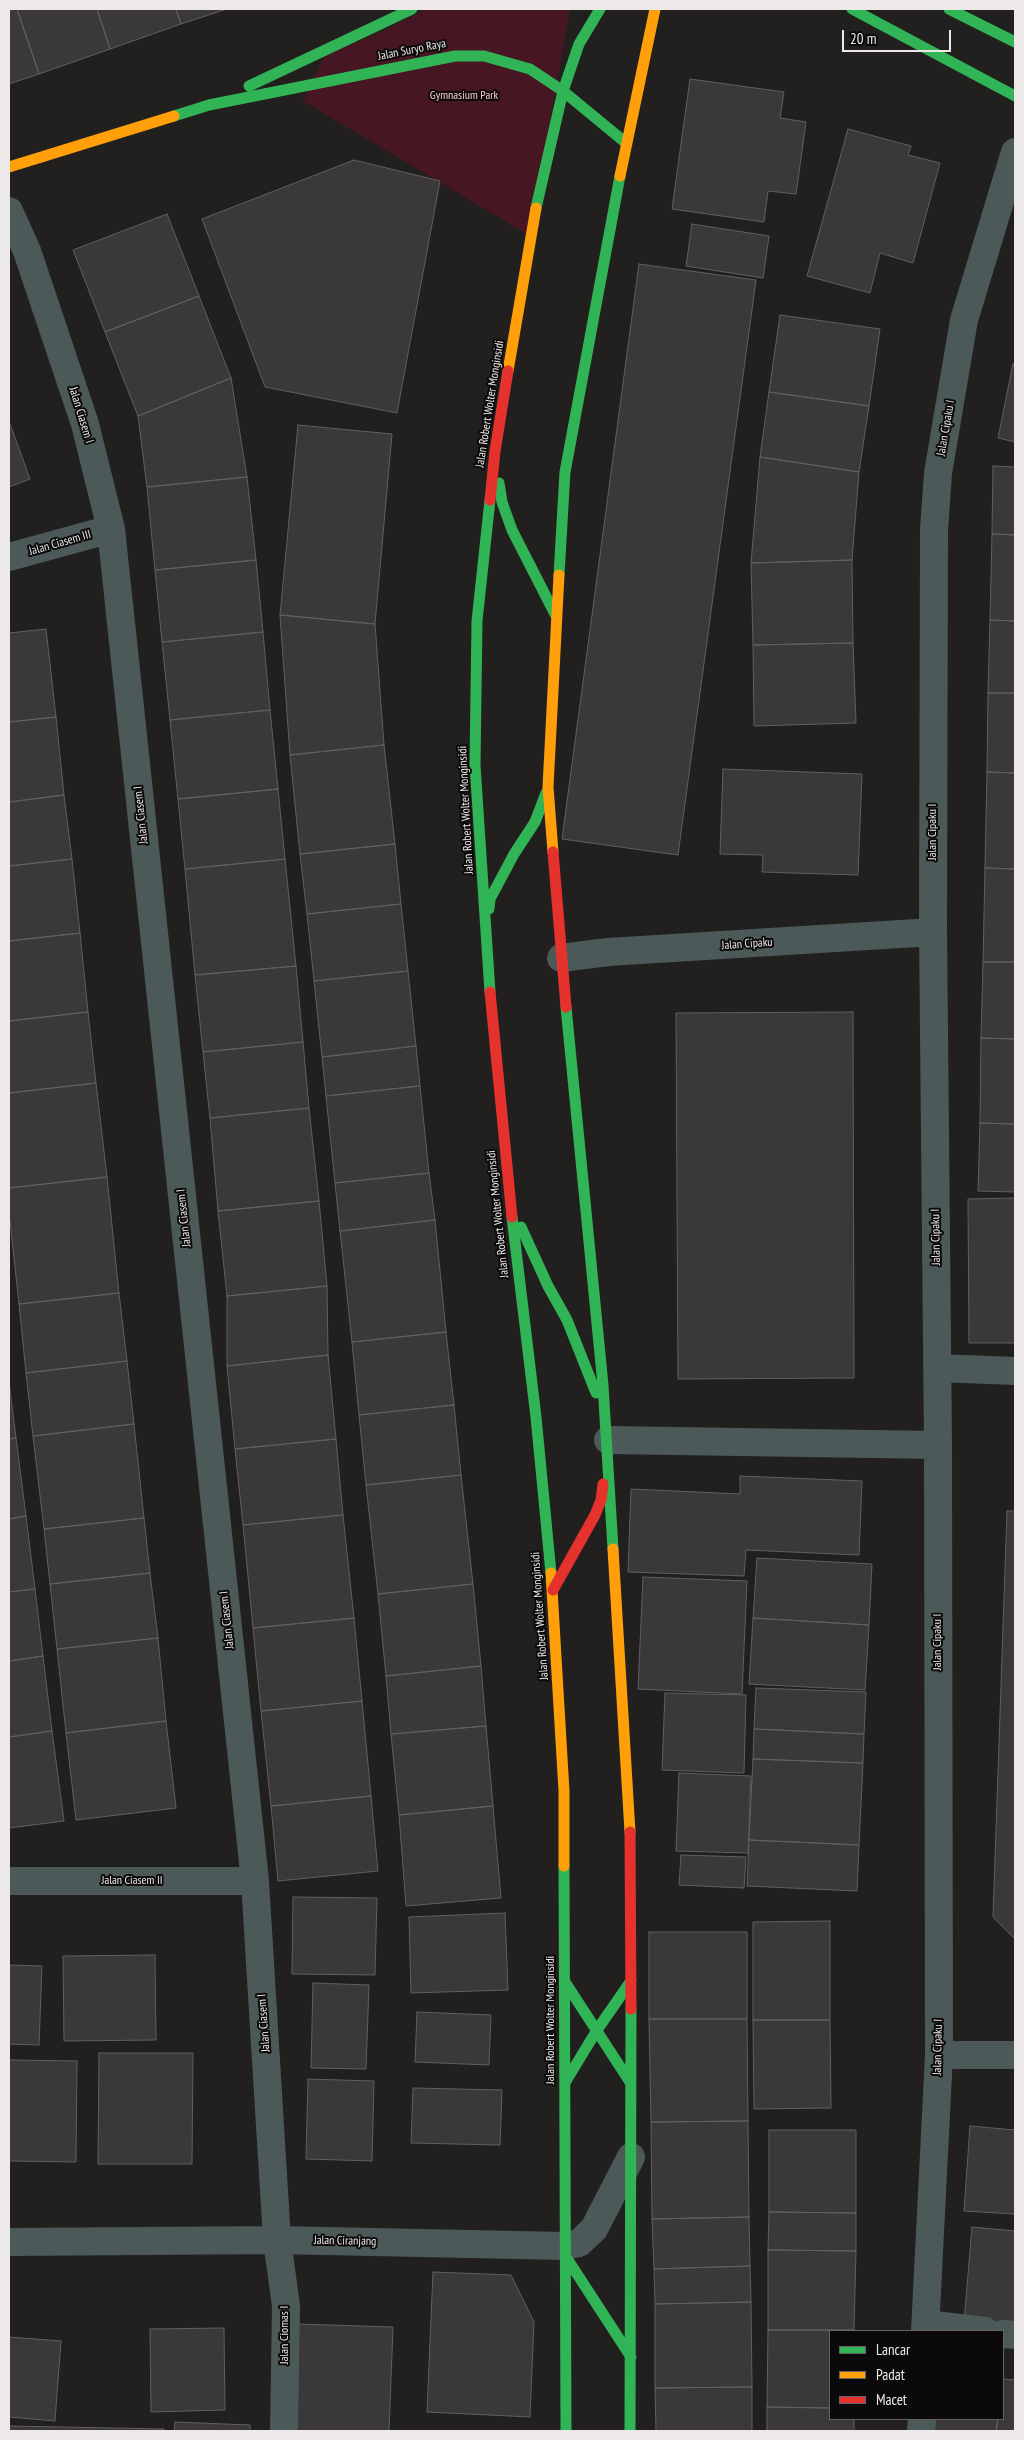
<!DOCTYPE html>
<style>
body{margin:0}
#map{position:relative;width:1024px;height:2440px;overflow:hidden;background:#221f1f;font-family:"PT Sans Narrow",sans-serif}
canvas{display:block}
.frame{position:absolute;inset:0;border:10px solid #ede9e9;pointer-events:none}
.legend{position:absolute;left:829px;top:2330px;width:175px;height:90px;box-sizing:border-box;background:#0b0909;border:1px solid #656363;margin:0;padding:6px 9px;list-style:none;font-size:15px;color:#ede9e9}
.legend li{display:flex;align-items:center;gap:10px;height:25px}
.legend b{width:25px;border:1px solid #656363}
.scale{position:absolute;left:842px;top:30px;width:109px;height:22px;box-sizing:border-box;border:2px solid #ede9e9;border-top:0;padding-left:6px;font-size:15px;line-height:18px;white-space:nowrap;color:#ede9e9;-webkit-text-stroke:4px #0b0909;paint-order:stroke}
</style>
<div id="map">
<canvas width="1024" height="2440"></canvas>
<div class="frame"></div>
<ul class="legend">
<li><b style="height:6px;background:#30b455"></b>Lancar</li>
<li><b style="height:6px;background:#ff9f0a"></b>Padat</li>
<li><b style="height:6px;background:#e5322d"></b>Macet</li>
</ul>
<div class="scale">20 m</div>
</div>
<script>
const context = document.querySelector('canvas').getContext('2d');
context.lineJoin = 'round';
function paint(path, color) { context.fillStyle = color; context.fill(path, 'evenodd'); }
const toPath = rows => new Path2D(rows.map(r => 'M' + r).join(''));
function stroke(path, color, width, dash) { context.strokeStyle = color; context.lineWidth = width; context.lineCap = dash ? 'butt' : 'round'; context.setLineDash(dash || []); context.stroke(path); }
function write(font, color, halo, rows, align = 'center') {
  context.font = font + ' "PT Sans Narrow",sans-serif'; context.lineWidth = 4; context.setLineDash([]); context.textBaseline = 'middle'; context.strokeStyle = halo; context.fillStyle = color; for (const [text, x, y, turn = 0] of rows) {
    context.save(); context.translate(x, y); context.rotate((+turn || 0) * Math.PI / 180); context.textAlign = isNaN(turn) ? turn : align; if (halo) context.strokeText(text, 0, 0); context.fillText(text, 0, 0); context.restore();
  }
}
paint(toPath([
 [426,9,570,9,530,236,303,101,325,55,387,29]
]), '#461622');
const building = toPath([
 [9,9,17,9,39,74,9,84,9,9],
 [17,9,97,9,110,49,39,74,17,9],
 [97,9,176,9,181,24,110,49,97,9],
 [176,9,227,9,181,24,176,9],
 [690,79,784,92,780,118,806,122,796,194,768,191,764,222,672,209,690,79],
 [848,129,911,146,908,155,940,163,913,263,880,253,870,293,807,276,848,129],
 [354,160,440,181,397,413,265,387,202,219,354,160],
 [167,214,199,296,105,332,73,250,167,214],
 [692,224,769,236,763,278,686,266,692,224],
 [639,264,756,280,678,855,562,839,639,264],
 [199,296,231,378,138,416,105,332,199,296],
 [780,315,880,329,869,406,769,392,780,315],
 [1013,364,1015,365,1015,442,998,438,1013,364],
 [231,378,247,477,147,487,138,416,231,378],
 [769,392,869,406,859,472,760,457,769,392],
 [9,421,30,479,9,487,9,421],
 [298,425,392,434,375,624,280,615,298,425],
 [760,457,859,472,852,560,751,563,760,457],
 [993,466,1015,467,1015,535,992,534,993,466],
 [247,477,256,560,155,570,147,487,247,477],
 [992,534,1015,535,1015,621,990,620,992,534],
 [256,560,263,632,162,642,155,570,256,560],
 [852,560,853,643,753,645,751,563,852,560],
 [280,615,375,624,384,745,290,755,280,615],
 [990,620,1015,621,1015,693,988,693,990,620],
 [46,629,56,717,9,722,9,633,46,629],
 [263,632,270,710,170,720,162,642,263,632],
 [853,643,856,723,754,726,753,645,853,643],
 [988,693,1015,693,1015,773,987,772,988,693],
 [270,710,278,789,178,799,170,720,270,710],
 [56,717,64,795,9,802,9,722,56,717],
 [384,745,395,844,300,854,290,755,384,745],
 [723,769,862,774,858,875,762,872,763,855,720,854,723,769],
 [987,772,1015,773,1015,869,985,868,987,772],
 [278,789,285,859,185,869,178,799,278,789],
 [64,795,72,859,9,866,9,802,64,795],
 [395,844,401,904,307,914,300,854,395,844],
 [72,859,80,933,9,941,9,866,72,859],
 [285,859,296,966,195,975,185,869,285,859],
 [985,868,1015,869,1015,962,983,962,985,868],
 [401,904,408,971,314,981,307,914,401,904],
 [80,933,88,1012,9,1021,9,941,80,933],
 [983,962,1015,962,1015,1039,981,1038,983,962],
 [296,966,303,1042,203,1052,195,975,296,966],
 [408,971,416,1046,322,1057,314,981,408,971],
 [88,1012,96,1083,9,1093,9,1021,88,1012],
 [853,1012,854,1378,678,1379,676,1013,853,1012],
 [981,1038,1015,1039,1015,1124,980,1123,981,1038],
 [303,1042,309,1108,210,1118,203,1052,303,1042],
 [416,1046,420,1086,326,1096,322,1057,416,1046],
 [96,1083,107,1177,9,1188,9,1093,96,1083],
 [420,1086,429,1173,335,1183,326,1096,420,1086],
 [309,1108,319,1201,218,1211,210,1118,309,1108],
 [980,1123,1015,1124,1015,1192,978,1191,980,1123],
 [429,1173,435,1220,340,1231,335,1183,429,1173],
 [107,1177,119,1293,19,1304,9,1212,9,1188,107,1177],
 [1015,1198,1015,1343,969,1343,968,1199,1015,1198],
 [319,1201,327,1286,227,1296,218,1211,319,1201],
 [435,1220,446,1332,352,1342,340,1231,435,1220],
 [327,1286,328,1355,227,1366,227,1296,327,1286],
 [119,1293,127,1361,26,1373,19,1304,119,1293],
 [446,1332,454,1405,359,1415,352,1342,446,1332],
 [328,1355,336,1439,235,1449,227,1366,328,1355],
 [127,1361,134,1424,33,1436,26,1373,127,1361],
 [9,1382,16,1438,9,1439,9,1382],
 [454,1405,461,1475,366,1485,359,1415,454,1405],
 [134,1424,144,1518,44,1529,33,1436,134,1424],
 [16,1438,26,1516,9,1519,9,1439,16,1438],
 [336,1439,343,1515,243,1525,235,1449,336,1439],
 [461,1475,473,1584,378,1594,366,1485,461,1475],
 [740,1476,862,1481,859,1555,746,1550,744,1576,628,1572,631,1489,740,1494,740,1476],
 [1007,1511,1015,1511,1015,1939,993,1917,1007,1511],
 [343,1515,354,1618,253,1628,243,1525,343,1515],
 [26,1516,35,1589,9,1592,9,1519,26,1516],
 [144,1518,150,1573,50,1584,44,1529,144,1518],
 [757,1558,872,1564,869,1625,753,1618,757,1558],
 [150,1573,158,1638,57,1649,50,1584,150,1573],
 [643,1577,747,1581,742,1694,638,1689,643,1577],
 [473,1584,481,1666,386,1676,378,1594,473,1584],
 [35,1589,43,1656,9,1661,9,1592,35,1589],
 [354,1618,362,1701,261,1711,253,1628,354,1618],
 [753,1618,869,1625,865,1690,749,1684,753,1618],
 [158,1638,166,1721,66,1733,57,1649,158,1638],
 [43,1656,52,1731,9,1737,9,1661,43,1656],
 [481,1666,486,1726,391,1734,386,1676,481,1666],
 [756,1688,866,1692,864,1734,754,1729,756,1688],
 [665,1693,746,1695,744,1773,662,1770,665,1693],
 [362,1701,371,1796,271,1806,261,1711,362,1701],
 [166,1721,176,1808,76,1820,66,1733,166,1721],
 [486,1726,493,1806,399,1815,391,1734,486,1726],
 [754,1729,864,1734,863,1763,753,1759,754,1729],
 [52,1731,64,1821,9,1828,9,1737,52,1731],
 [753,1759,863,1763,859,1845,749,1840,753,1759],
 [679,1773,751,1776,748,1853,676,1851,679,1773],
 [371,1796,378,1871,278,1881,271,1806,371,1796],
 [493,1806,501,1898,406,1906,399,1815,493,1806],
 [749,1840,859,1845,857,1891,747,1886,749,1840],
 [681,1855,746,1857,744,1888,679,1885,681,1855],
 [293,1897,377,1898,375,1975,292,1974,293,1897],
 [505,1913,508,1990,411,1993,409,1917,505,1913],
 [830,1921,830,2020,753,2020,753,1922,830,1921],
 [649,1932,747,1932,747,2019,649,2019,649,1932],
 [155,1955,156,2040,64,2041,63,1956,155,1955],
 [9,1965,42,1966,39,2045,9,2044,9,1965],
 [313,1983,369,1985,366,2069,311,2068,313,1983],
 [417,2012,491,2015,489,2065,415,2062,417,2012],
 [649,2019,747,2019,748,2121,651,2122,649,2019],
 [753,2020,830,2020,831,2108,754,2109,753,2020],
 [99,2053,193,2053,192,2164,98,2164,99,2053],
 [9,2060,77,2061,76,2162,9,2161,9,2060],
 [308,2079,374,2081,372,2161,306,2159,308,2079],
 [413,2088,502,2090,500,2145,411,2143,413,2088],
 [748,2121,749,2217,652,2219,651,2122,748,2121],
 [970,2126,1015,2130,1015,2214,964,2211,970,2126],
 [769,2130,856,2130,856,2213,769,2212,769,2130],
 [769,2212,856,2213,856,2251,768,2250,769,2212],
 [749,2217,750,2266,654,2269,652,2219,749,2217],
 [972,2227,1015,2231,1015,2326,964,2322,972,2227],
 [768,2250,856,2251,854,2330,768,2330,768,2250],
 [750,2266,751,2302,655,2304,654,2269,750,2266],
 [433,2272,511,2275,534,2322,530,2417,427,2412,433,2272],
 [751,2302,752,2387,655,2388,655,2304,751,2302],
 [297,2324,393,2327,389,2431,293,2431,297,2324],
 [224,2328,225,2410,151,2412,150,2329,224,2328],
 [768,2330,854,2330,830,2331,830,2408,767,2407,768,2330],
 [9,2337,61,2341,55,2421,9,2417,9,2337],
 [1003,2379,1015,2380,1015,2431,996,2431,998,2419,1003,2419,1003,2379],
 [752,2387,752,2431,656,2431,655,2388,752,2387],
 [767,2407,830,2408,830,2419,854,2419,854,2431,767,2431,767,2407],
 [932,2419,998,2419,996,2431,930,2431,932,2419],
 [175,2422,250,2425,250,2431,174,2431,175,2422],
 [9,2426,164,2429,164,2431,9,2431,9,2426]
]);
paint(building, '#3a3838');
stroke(building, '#615f5f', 1);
stroke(toPath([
 [9,211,27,251,85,424,111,529,255,1881,277,2240,286,2306,284,2431],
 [9,557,111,529],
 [561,958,608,952,933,932],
 [937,1368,1015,1371],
 [608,1440,938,1445],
 [9,1881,255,1881],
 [939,2055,1015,2055],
 [9,2242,277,2240,565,2246,579,2243,594,2229,631,2157],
 [926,2324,985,2331],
 [925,2331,939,2055,938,1445,933,928,934,530,938,473,964,320,1015,152],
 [1003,2334,1015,2335],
 [921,2431,922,2419]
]), '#4b5a58', 28);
stroke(toPath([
 [852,9,1015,96],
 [949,9,1015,42],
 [249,86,412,9],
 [174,116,209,105,455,56,484,56,530,69,563,91,626,143],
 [536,208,563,91,579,44,600,9],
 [499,483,502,502,512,530,556,616],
 [490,500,477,621,475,765,490,992],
 [559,575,565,472,620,176],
 [489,909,490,899,514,854,535,822,546,793],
 [566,1007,603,1385,613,1549],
 [512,1217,536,1417,551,1573],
 [521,1227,548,1286,567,1320,596,1393],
 [564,1866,566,2431],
 [565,1982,630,2082],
 [566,2081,597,2030,631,1981],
 [566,2257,631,2357],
 [630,2431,631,2009]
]), '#30b455', 11);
stroke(toPath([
 [9,167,174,116],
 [620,176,655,9],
 [508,371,536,208],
 [553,852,548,787,559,575],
 [613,1549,630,1832],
 [551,1573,564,1791,564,1866]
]), '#ff9f0a', 11);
stroke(toPath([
 [490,500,495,451,508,371],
 [553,852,566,1007],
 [490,992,512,1217],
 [553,1590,595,1515,601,1500,603,1484],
 [630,1832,631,2009]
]), '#e5322d', 11);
write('12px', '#ede9e9', '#0b0909', [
 ["Jalan Suryo Raya",412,50,-11],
 ["Jalan Robert Wolter Monginsidi",490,404,-81],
 ["Jalan Ciasem I",81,415,73],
 ["Jalan Cipaku I",946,428,-80],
 ["Jalan Ciasem III",60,543,-16],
 ["Jalan Robert Wolter Monginsidi",466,810,-93],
 ["Jalan Ciasem I",141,815,-96],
 ["Jalan Cipaku I",933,832,-90],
 ["Jalan Cipaku",747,944,-4],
 ["Jalan Robert Wolter Monginsidi",498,1214,-96],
 ["Jalan Ciasem I",184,1218,-96],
 ["Jalan Cipaku I",936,1237,-91],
 ["Jalan Robert Wolter Monginsidi",540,1616,-94],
 ["Jalan Ciasem I",227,1620,-96],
 ["Jalan Cipaku I",938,1642,-90],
 ["Jalan Ciasem II",132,1881],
 ["Jalan Robert Wolter Monginsidi",551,2020,-90],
 ["Jalan Ciasem I",264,2023,-94],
 ["Jalan Cipaku I",938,2047,-89],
 ["Jalan Ciranjang",345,2241,1],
 ["Jalan Ciomas I",285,2335,-90]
]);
write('12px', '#fbc9d0', '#0b0909', [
 ["Gymnasium Park",464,96]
]);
</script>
